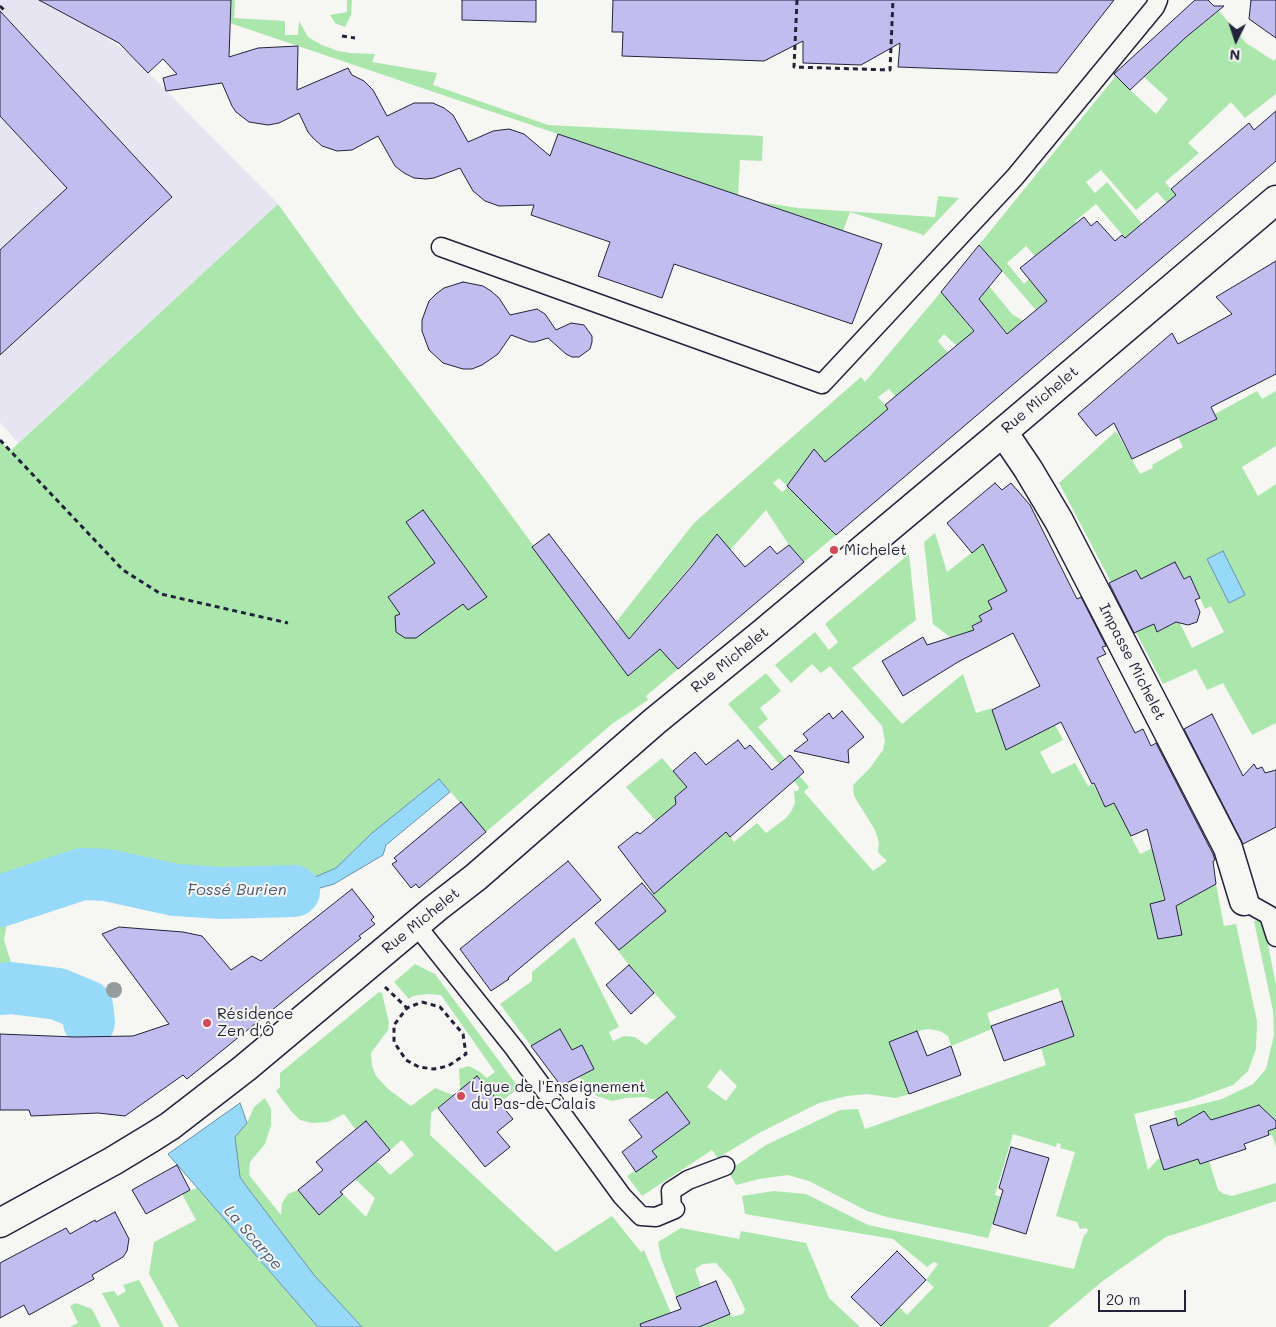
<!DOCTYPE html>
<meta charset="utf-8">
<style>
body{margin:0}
#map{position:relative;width:1276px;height:1327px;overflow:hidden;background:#f6f6f2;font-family:Mali,sans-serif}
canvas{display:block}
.north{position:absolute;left:1211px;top:15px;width:50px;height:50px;-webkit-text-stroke:4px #f6f6f2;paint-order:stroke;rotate:184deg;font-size:14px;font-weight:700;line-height:20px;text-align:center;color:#22223b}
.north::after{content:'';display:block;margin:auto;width:18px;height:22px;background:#22223b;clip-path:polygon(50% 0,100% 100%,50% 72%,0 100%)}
.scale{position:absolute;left:1098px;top:1290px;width:88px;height:22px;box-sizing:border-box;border:2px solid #22223b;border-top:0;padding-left:6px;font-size:15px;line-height:18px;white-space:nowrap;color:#22223b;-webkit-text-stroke:4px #f6f6f2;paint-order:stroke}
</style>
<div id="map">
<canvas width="1276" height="1327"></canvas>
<div class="north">N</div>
<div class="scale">20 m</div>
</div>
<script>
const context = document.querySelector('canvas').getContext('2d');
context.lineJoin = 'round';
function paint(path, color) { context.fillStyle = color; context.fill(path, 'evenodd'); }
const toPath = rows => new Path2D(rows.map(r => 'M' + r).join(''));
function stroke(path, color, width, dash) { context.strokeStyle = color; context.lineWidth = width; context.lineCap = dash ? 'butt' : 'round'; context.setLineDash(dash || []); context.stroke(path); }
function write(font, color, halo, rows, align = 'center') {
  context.font = font + ' Mali,sans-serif'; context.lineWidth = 4; context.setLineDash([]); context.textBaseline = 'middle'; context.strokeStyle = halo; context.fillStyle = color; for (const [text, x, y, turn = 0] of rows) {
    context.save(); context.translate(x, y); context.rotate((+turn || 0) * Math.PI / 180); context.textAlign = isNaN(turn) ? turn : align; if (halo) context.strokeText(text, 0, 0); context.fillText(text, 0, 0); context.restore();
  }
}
paint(toPath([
 [0,0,39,0,104,36,131,55,278,204,18,443,0,422]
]), '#e6e5f1');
paint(toPath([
 [231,0,235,0,234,18,285,21,285,35,298,35,299,21,308,37,322,45,338,51,351,53,375,54,372,62,437,73,433,85,548,125,763,136,762,161,740,160,738,195,230,23],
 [347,0,352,0,351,15,345,27,335,23,330,15,347,12],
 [1219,11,1246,43,1274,61,1276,58,1276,94,1245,118,1231,102,1188,143,1199,153,1165,182,1176,195,1167,203,1157,192,1136,210,1101,170,1086,182,1095,193,1107,182,1142,224,1125,238,1096,204,1075,221,1077,224,1035,256,1026,246,1007,263,1024,284,1029,279,1047,301,1036,310,979,245,1115,77,1114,74,1130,90,1156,114,1168,99,1144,77,1181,41],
 [938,196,959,198,923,236,921,234,850,212,843,231,760,202,798,208,935,217],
 [278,204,354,310,487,482,602,640,694,523,861,377,865,382,941,292,982,342,959,348,944,334,938,341,948,353,913,416,889,389,878,397,894,416,875,420,868,425,855,438,831,469,814,450,811,509,836,535,804,562,789,545,766,510,730,550,717,535,613,657,628,676,678,633,686,644,669,659,678,669,646,696,648,700,612,724,486,832,439,779,372,833,336,868,294,886,208,886,102,868,57,867,11,882,0,888,0,441,10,451],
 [779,478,788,487,782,492,773,483],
 [989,286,1012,314,1025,322,1012,339,979,299],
 [1257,391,1262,399,1276,391,1276,446,1242,467,1258,496,1276,484,1276,723,1252,735,1223,683,1207,690,1196,669,1163,684,1136,632,1154,624,1158,631,1179,621,1192,648,1224,632,1211,606,1205,609,1190,576,1184,579,1175,562,1154,572,1144,584,1136,570,1111,582,1059,483,1116,431,1140,474,1153,468,1152,465,1183,447,1175,431,1189,411,1199,429,1217,419,1215,414],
 [935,533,947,572,983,544,1008,591,988,601,992,609,979,616,982,621,972,626,976,635,967,632,950,637,933,624,924,542],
 [909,554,916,620,852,668,902,724,963,674,976,713,992,708,1006,750,1055,725,1063,740,1040,752,1052,774,1075,763,1088,786,1093,784,1105,807,1114,803,1140,854,1159,845,1177,852,1155,863,1164,900,1150,905,1158,939,1182,935,1176,906,1216,884,1224,926,1236,924,1257,1021,1256,1049,1248,1071,1233,1085,1189,1101,1134,1114,1148,1170,1160,1157,1198,1159,1201,1164,1209,1161,1218,1190,1224,1194,1232,1196,1276,1183,1276,1201,1166,1237,1104,1280,1048,1327,880,1327,899,1307,907,1315,934,1287,926,1280,938,1264,934,1262,927,1267,893,1239,745,1214,742,1196,774,1191,806,1194,868,1225,1074,1269,1084,1235,1086,1234,1088,1230,1086,1228,1080,1229,1077,1222,1056,1216,1075,1152,1060,1148,1061,1144,1057,1143,1056,1147,1013,1134,995,1195,1001,1197,988,1238,887,1217,867,1211,809,1181,788,1175,759,1179,736,1185,728,1171,766,1145,840,1110,858,1109,865,1129,1046,1065,1041,1048,1074,1036,1058,988,987,1013,992,1029,951,1046,948,1036,940,1031,928,1029,917,1031,889,1042,909,1094,896,1098,867,1094,847,1096,819,1103,759,1133,718,1158,712,1150,642,1196,627,1176,656,1157,652,1151,689,1123,667,1092,656,1100,644,1097,626,1098,612,1101,597,1096,586,1087,579,1077,594,1069,587,1055,577,1060,560,1029,531,1046,500,1004,532,981,532,972,574,937,619,1027,609,1032,613,1041,624,1036,635,1037,646,1045,676,1017,629,965,605,934,615,927,629,942,666,911,652,895,726,832,734,842,757,823,766,833,785,819,791,812,795,803,794,791,798,791,799,787,728,704,766,673,781,691,760,708,768,719,758,727,809,787,804,792,873,871,887,861,878,852,879,843,875,830,854,796,853,785,870,768,883,750,885,741,882,726,830,666,821,673,812,664,791,683,775,665,815,632,829,650,838,642,825,624],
 [720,1069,737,1086,726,1101,707,1087],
 [662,758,690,791,679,793,675,797,677,803,656,821,626,787],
 [12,896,4,940,14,972,0,973,0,903],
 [1263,919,1276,985,1276,1147,1272,1135,1269,1135,1268,1131,1274,1128,1275,1120,1259,1105,1211,1120,1204,1112,1178,1126,1174,1111,1222,1099,1253,1084,1266,1069,1274,1035,1273,1011,1254,921],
 [415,964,435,974,519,1088,499,1103,460,1090,459,1069,469,1066,480,1072,487,1078,495,1072,441,995,427,994,413,996,409,999,394,982],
 [379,992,382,993,389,1023,388,1030,371,1053,372,1066,376,1076,388,1089,411,1106,435,1088,453,1095,431,1113,430,1135,556,1252,612,1216,641,1252,644,1250,677,1327,362,1327,314,1275,244,1183,240,1177,235,1136,247,1123,254,1107,265,1098,271,1109,271,1125,265,1144,250,1162,249,1175,281,1215,282,1203,288,1194,298,1190,319,1214,343,1194,366,1217,375,1198,355,1179,377,1161,390,1175,414,1155,402,1140,390,1150,366,1121,356,1130,344,1114,328,1122,312,1123,300,1120,291,1111,276,1091,280,1087,280,1073],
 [197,1188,318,1327,179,1327,149,1274,154,1242,196,1220,182,1194],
 [681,1228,739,1239,741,1231,806,1243,829,1298,860,1327,699,1327,730,1314,732,1317,743,1314,745,1309,731,1280,716,1263,703,1264,695,1269,701,1287,676,1297,661,1258,658,1242],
 [139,1280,164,1327,120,1327,102,1293,114,1291,118,1296,126,1291,123,1285],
 [76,1303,92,1309,101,1327,70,1327,78,1323,70,1306]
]), '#abe7ad');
const water = toPath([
 [1223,551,1245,595,1229,603,1207,559,1223,551],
 [439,779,450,792,386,845,383,855,334,884,292,896,175,890,107,875,82,874,12,896,0,903,0,888,11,882,56,867,102,868,208,886,294,886,336,868,372,833,439,779],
 [14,972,67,979,86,986,100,996,99,1010,56,1007,34,998,0,999,0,973,14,972],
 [240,1103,247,1123,235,1137,240,1177,244,1183,314,1275,362,1327,318,1327,168,1154,240,1103]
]);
paint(water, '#97d9f9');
stroke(water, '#6890ad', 1);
stroke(toPath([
 [0,901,82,874,107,875,175,890,222,893,294,891],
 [0,989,11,988,58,994,87,1006,89,1022]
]), '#97d9f9', 52);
const building = toPath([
 [39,0,231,0,229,57,258,48,298,46,297,90,348,68,352,75,364,81,373,90,387,116,414,103,433,103,444,108,453,115,468,142,493,131,509,129,524,134,550,156,558,134,882,244,852,324,674,264,662,298,598,276,610,242,531,215,534,205,499,206,485,201,473,191,460,168,434,178,426,179,414,178,404,173,395,166,378,136,352,150,337,151,322,146,313,138,308,132,299,113,279,123,268,125,249,122,236,112,232,106,222,83,166,91,163,78,177,74,163,59,148,73,119,43,39,0],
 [462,0,536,0,536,22,462,20,462,0],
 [613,0,1114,0,1057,73,898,67,900,43,861,65,803,63,803,41,764,61,622,56,623,32,612,32,613,0],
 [1195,0,1208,0,1214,6,1224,6,1185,38,1130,90,1114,74,1195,0],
 [1251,0,1276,0,1276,38,1249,19,1251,0],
 [0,11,172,197,0,355,0,250,67,188,0,116,0,11],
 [1276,111,1276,161,836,535,787,486,814,449,825,462,888,409,885,405,974,331,941,292,979,245,1002,271,979,299,1007,334,1047,301,1020,268,1084,217,1091,226,1097,221,1115,241,1122,235,1125,238,1176,195,1171,189,1185,177,1249,123,1254,130,1276,111],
 [1276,261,1276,374,1211,407,1217,419,1132,459,1114,423,1096,436,1078,414,1172,333,1178,344,1232,314,1216,297,1276,261],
 [463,282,483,286,491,291,499,298,510,315,537,309,545,314,556,330,571,323,584,325,592,336,592,342,590,349,579,357,572,357,566,354,548,338,535,342,530,342,511,335,498,354,482,365,472,369,463,369,443,363,429,350,422,331,422,320,429,301,436,294,444,288,463,282],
 [995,483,1002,490,1011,483,1030,505,1077,599,1081,597,1106,646,1102,647,1106,654,1097,658,1135,733,1143,729,1151,746,1156,743,1213,854,1215,860,1213,861,1216,884,1176,906,1182,935,1158,939,1150,904,1165,900,1147,829,1131,836,1114,803,1105,807,1094,783,1092,784,1061,722,1006,750,992,710,1040,686,1013,633,958,662,903,696,882,661,923,637,927,645,974,630,972,626,982,621,979,616,992,609,988,601,1007,591,983,544,972,553,947,523,995,483],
 [423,510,487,597,468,610,463,604,416,638,405,638,396,632,395,616,400,614,388,597,435,563,406,522,423,510],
 [549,534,629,639,692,566,717,534,745,567,770,546,777,554,789,545,804,562,678,669,660,649,628,676,532,547,549,534],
 [1175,562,1184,579,1190,576,1200,598,1195,600,1200,612,1197,622,1188,625,1176,622,1157,632,1154,624,1134,633,1109,583,1136,570,1141,579,1175,562],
 [842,711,864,737,848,750,849,763,794,751,808,740,803,734,829,713,833,719,842,711],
 [1212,714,1243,776,1254,764,1257,769,1262,767,1265,773,1276,770,1276,827,1243,844,1184,729,1212,714],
 [738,740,745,749,750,745,772,770,790,755,804,772,730,837,726,832,654,894,618,847,637,832,640,834,676,804,675,797,687,787,673,771,695,752,706,765,738,740],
 [461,802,486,832,419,888,416,884,411,888,392,864,397,861,394,858,461,802],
 [568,861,601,900,508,978,509,979,491,991,460,949,568,861],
 [642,883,666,911,619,950,595,923,642,883],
 [352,889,374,917,371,920,375,924,359,936,361,938,187,1079,183,1075,125,1116,98,1113,31,1116,29,1110,0,1110,0,1034,75,1037,133,1036,169,1024,102,934,119,927,183,932,202,936,231,970,252,956,261,961,352,889],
 [629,965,654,993,631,1014,606,985,629,965],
 [1062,1001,1074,1036,1004,1061,991,1026,1062,1001],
 [560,1029,572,1050,582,1045,594,1069,561,1086,531,1046,560,1029],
 [917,1031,927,1056,951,1046,961,1075,909,1094,889,1042,917,1031],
 [477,1076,513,1119,497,1132,510,1147,485,1167,438,1108,477,1076],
 [667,1092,690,1123,652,1151,657,1157,636,1172,622,1152,642,1137,629,1120,667,1092],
 [1259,1105,1276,1121,1276,1128,1268,1131,1269,1135,1244,1144,1246,1149,1200,1164,1198,1159,1164,1170,1150,1126,1176,1118,1178,1126,1204,1111,1211,1120,1259,1105],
 [366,1121,390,1150,340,1192,343,1194,319,1215,298,1190,323,1170,316,1162,366,1121],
 [1011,1147,1049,1158,1026,1234,993,1224,1003,1190,999,1188,1011,1147],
 [177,1165,190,1190,146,1214,132,1190,177,1165],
 [115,1212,129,1239,127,1251,123,1257,92,1275,94,1279,29,1315,24,1305,0,1318,0,1263,66,1228,70,1234,95,1220,96,1222,115,1212],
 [897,1251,926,1280,881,1326,851,1297,897,1251],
 [716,1281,730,1314,699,1327,641,1327,640,1324,681,1309,676,1297,716,1281]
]);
paint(building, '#c2bdef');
stroke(building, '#22223b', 1);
const service = toPath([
 [441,247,822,384,1015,177,1155,7,1158,0],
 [1244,901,1269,915,1276,937],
 [416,925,514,1048,622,1196,641,1216,656,1217,675,1209],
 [672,1210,671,1191,688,1180,725,1166]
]);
const minor = toPath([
 [1003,432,1028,469,1059,521,1228,848,1244,901]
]);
const secondary = toPath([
 [0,1223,113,1161,151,1138,170,1126,245,1068,436,908,476,877,655,721,763,633,1003,432,1276,200]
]);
stroke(service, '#22223b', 21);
stroke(minor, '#22223b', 31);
stroke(secondary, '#22223b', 31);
stroke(toPath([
 [797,0,794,67,890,70,893,0],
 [0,6,5,11],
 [342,36,355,38],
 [0,440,123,570,161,594,288,623],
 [385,987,407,1008],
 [422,1002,440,1007,463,1034,466,1054,448,1066,434,1069,419,1067,406,1060,394,1042,394,1025,407,1008,422,1002]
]), '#22223b', 3, [5, 4]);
stroke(service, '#f6f6f2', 18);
stroke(minor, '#f6f6f2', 28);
stroke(secondary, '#f6f6f2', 28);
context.fillStyle = '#949c9d';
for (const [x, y] of [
 [114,990]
]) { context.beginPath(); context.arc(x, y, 8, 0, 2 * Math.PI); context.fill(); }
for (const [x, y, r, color] of [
 [834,550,5,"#d1495b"],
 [207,1023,5,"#d1495b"],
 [461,1096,5,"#d1495b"]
]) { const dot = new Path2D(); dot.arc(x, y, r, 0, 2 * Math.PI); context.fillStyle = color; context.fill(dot); stroke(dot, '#f6f6f2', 2); }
write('15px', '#22223b', '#f6f6f2', [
 ["Rue Michelet",1040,400,-40],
 ["Rue Michelet",730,660,-39],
 ["Impasse Michelet",1132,662,63],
 ["Rue Michelet",421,921,-39]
]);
write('15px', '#22223b', '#f6f6f2', [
 ["Michelet",844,550],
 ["Résidence",217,1014],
 ["Zen d'Ô",217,1031],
 ["Ligue de l'Enseignement",471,1087],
 ["du Pas-de-Calais",471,1104]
], 'left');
write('italic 16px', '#455974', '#f6f6f2', [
 ["Fossé Burien",237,890],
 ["La Scarpe",253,1238,49]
]);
</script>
